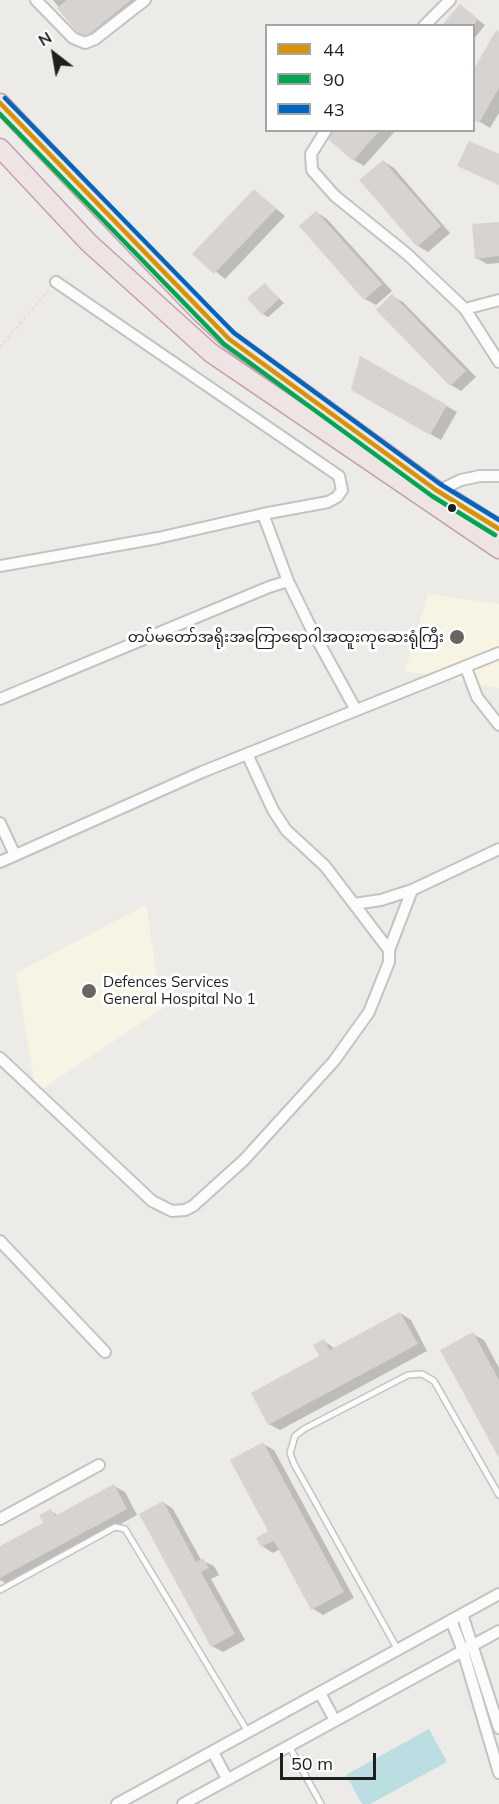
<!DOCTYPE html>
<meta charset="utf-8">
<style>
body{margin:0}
#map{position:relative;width:499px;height:1804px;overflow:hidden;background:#edebe8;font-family:Mulish,sans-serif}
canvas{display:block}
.legend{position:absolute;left:265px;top:24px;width:210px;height:108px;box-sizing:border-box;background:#fff;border:2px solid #a5a5a5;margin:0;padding:8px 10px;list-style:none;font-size:18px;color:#1f1f1f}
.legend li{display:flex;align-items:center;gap:12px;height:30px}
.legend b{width:30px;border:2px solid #a5a5a5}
.north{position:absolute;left:24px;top:24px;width:60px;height:60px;-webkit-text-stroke:4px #fff;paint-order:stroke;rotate:329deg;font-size:16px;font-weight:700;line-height:24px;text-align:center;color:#1f1f1f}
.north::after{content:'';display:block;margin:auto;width:21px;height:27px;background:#1f1f1f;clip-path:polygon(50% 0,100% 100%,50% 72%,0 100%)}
.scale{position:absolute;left:280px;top:1753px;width:96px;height:27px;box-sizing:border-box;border:3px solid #1f1f1f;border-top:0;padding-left:8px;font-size:18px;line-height:21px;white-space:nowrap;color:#1f1f1f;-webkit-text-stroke:4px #fff;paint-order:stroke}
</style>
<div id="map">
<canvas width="499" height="1804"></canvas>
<ul class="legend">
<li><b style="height:8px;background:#d79205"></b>44</li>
<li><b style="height:8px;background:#00a651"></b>90</li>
<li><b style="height:8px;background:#0065bd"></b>43</li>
</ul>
<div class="north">N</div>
<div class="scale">50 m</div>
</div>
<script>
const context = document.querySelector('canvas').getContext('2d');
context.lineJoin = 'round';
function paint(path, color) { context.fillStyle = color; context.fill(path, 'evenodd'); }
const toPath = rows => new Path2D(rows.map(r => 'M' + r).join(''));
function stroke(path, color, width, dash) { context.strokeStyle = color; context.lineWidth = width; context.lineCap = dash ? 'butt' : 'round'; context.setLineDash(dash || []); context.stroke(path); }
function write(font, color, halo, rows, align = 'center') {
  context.font = font + ' Mulish,"Noto Sans Myanmar",sans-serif'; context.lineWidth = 6; context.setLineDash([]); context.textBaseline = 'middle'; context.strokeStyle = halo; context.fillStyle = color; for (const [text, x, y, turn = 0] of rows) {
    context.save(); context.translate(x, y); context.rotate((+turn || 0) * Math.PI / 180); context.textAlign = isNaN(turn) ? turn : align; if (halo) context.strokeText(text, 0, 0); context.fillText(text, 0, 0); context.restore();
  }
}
paint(toPath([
 [428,594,499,604,499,688,405,671],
 [146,905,162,1009,36,1093,16,973]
]), '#f7f4e3');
paint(toPath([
 [429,1729,447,1762,370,1804,362,1804,346,1775]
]), '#badee2');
paint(toPath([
 [53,0,149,0,95,44,84,38],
 [460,6,485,25,474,39,474,26,443,26],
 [496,32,499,33,499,113,490,128,474,118,474,72],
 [336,130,396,130,364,166,354,160],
 [383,161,394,168,450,233,428,252,418,246],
 [254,190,285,216,225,279,194,254],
 [316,212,327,219,392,291,376,305,365,299],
 [499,223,499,263,487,264,476,258],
 [265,285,284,303,268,317,263,314],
 [392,296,403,302,476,377,461,391,451,385],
 [361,358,457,412,441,440,352,390],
 [400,1313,411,1320,427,1351,280,1430,269,1424,321,1356,324,1341,335,1349],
 [473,1334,484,1340,499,1368,499,1454],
 [263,1444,274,1450,354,1598,323,1615,312,1608,280,1549,273,1553,262,1546,270,1531],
 [114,1486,125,1492,137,1515,9,1585,0,1580,0,1548,45,1523,51,1511,59,1516],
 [163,1502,173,1509,201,1560,214,1566,219,1575,211,1579,245,1640,223,1652,212,1646]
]), '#0003');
paint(toPath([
 [67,0,131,0,83,39,57,8],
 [460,4,478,19,473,26,441,26],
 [496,30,499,32,499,88,479,123,474,120,474,69],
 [334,130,380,130,353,161,327,138],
 [469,141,499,154,499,185,457,166],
 [383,160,441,226,417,247,359,180],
 [254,189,276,209,214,274,192,254],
 [316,211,382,284,364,300,299,226],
 [499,222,499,256,475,259,472,224],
 [265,283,279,299,262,315,247,298],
 [392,294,466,371,450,386,376,310],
 [360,356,447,405,430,435,351,390],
 [400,1312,418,1344,268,1425,251,1393,319,1356,313,1345,324,1339,330,1350],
 [473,1332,499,1380,499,1458,440,1350],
 [263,1442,344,1592,311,1610,274,1541,261,1547,256,1538,268,1531,230,1460],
 [114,1484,127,1509,0,1578,0,1546,43,1523,39,1515,51,1509,55,1516],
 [163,1501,196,1562,203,1558,209,1568,201,1572,235,1634,211,1647,139,1514]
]), '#d6d3d0');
const service = toPath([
 [0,1590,115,1527,125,1529,248,1732],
 [398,1650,294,1464,290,1453,295,1436,304,1429,408,1375,422,1374,434,1381,499,1495],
 [289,1746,321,1804]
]);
const minor = toPath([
 [36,0,73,38,85,43,95,39,145,0],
 [424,26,450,0],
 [326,130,311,154,312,170,335,196,407,254,465,309,499,362],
 [465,309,499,300],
 [434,493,461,480,480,476,499,476],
 [263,514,288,581,313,632,356,710],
 [0,566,158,538,263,514,328,502,337,497,342,490,339,476,56,282],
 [466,668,477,697,499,725],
 [0,699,269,587,288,581],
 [0,823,15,855],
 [0,862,202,772,499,653],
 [354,904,381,900,412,890,499,849],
 [389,950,412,890],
 [0,1058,152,1201,172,1211,185,1210,193,1206,244,1160,334,1061,369,1012,389,962,389,950,325,866,286,830,273,810,247,754],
 [0,1241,105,1352],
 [0,1519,99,1465],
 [462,1614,499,1728],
 [451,1620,463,1651,499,1773],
 [320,1693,334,1719],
 [213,1752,227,1779],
 [117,1804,499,1594],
 [183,1804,499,1631]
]);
const trunk = toPath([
 [0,103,200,312,229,339,436,490,499,529],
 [0,148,89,243,211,353,499,549]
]);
stroke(service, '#c4c3c2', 8);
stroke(minor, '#c4c3c2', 14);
stroke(trunk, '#c49dae', 21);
stroke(toPath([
 [0,347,49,290]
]), '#ecd9da', 2, [3, 3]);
stroke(service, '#fcfcfc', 5);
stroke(minor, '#fcfcfc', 10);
stroke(trunk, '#eee4e4', 18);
stroke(toPath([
 [0,103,229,339,436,490,499,529]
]), '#d79205', 4.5);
stroke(toPath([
 [0,114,224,344,432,496,495,535]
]), '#00a651', 4.5);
stroke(toPath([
 [5,98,234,333,440,484,499,520]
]), '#0065bd', 4.5);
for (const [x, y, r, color] of [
 [452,508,5,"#1f1f1f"],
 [457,637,8,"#676665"],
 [89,991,8,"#676665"]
]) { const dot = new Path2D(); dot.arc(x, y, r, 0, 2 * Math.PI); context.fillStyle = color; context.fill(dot); stroke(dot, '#fff', 2); }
write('15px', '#1f1f1f', '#fff', [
 ["တပ်မတော်အရိုးအကြောရောဂါအထူးကုဆေးရုံကြီး",444,637],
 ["Defences Services",103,982,"left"],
 ["General Hospital No 1",103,999,"left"]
], 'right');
</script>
